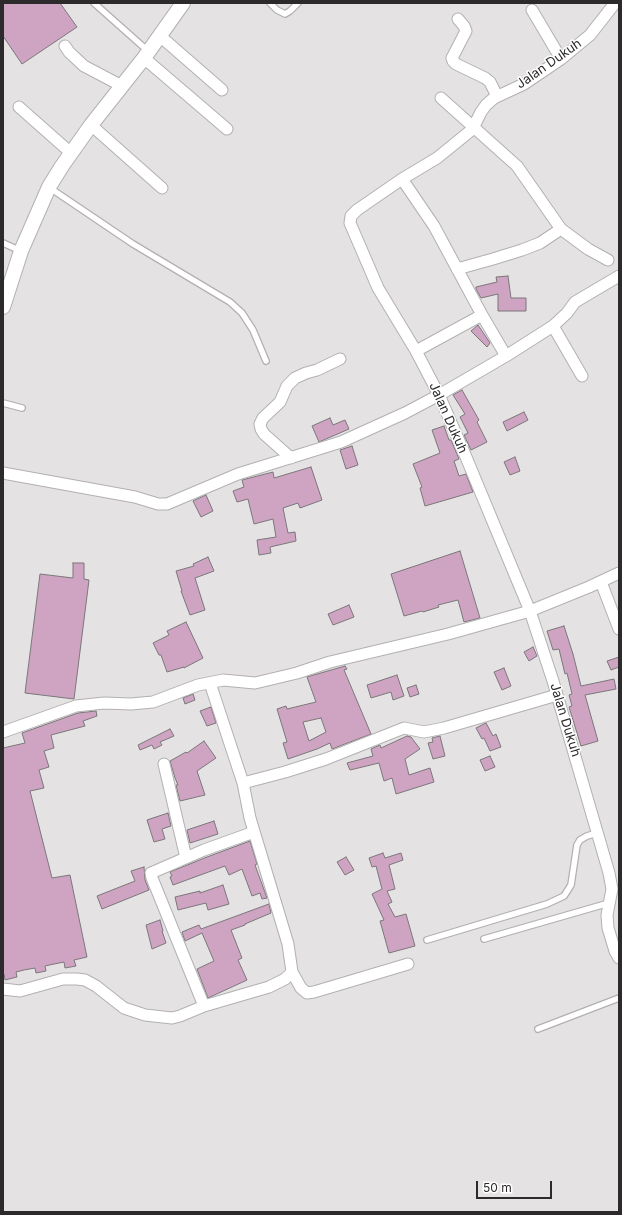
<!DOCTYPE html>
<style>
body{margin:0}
#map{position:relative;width:622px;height:1215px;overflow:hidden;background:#e5e2e4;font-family:Inter,sans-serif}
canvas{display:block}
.frame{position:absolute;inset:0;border:4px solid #2c2a2b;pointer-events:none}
.scale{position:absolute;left:476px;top:1181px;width:76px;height:18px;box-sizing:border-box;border:2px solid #2c2a2b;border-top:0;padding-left:5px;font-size:12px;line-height:14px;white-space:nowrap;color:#2c2a2b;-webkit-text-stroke:3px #fff;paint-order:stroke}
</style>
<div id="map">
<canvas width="622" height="1215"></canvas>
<div class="frame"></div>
<div class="scale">50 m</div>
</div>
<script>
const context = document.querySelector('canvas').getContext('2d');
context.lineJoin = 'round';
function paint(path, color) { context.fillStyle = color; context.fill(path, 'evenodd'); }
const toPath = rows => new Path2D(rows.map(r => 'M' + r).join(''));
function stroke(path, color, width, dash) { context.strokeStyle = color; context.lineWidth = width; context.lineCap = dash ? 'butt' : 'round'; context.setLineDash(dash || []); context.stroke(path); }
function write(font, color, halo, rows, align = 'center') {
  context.font = font + ' Inter,sans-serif'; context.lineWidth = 3; context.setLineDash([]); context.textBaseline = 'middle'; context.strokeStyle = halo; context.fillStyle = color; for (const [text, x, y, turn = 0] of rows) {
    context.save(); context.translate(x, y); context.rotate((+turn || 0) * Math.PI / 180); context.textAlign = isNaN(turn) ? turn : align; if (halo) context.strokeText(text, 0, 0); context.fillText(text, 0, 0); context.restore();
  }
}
const building = toPath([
 [3,3,60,3,77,27,22,64,3,36,3,3],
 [508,276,511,298,526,298,526,311,498,311,498,294,481,298,476,289,476,287,497,282,496,277,508,276],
 [478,325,490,343,487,347,471,331,478,325],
 [462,390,479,420,477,422,487,442,471,450,464,435,468,433,460,417,465,414,453,395,462,390],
 [524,412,528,420,507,431,503,422,524,412],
 [330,418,333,425,345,420,349,429,319,442,312,426,330,418],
 [444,426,449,440,451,440,459,459,454,461,459,476,466,474,473,492,425,506,420,488,422,487,413,464,440,453,432,430,444,426],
 [352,446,358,465,346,469,340,450,352,446],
 [515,457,520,471,510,475,504,462,515,457],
 [311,467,322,500,300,508,298,503,283,508,288,533,295,532,296,541,270,547,271,553,259,555,257,540,276,537,273,519,254,524,248,499,237,502,233,491,244,487,242,480,273,472,274,478,311,467],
 [206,495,213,511,201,517,193,501,206,495],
 [460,551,480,618,464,622,458,600,438,605,439,607,423,612,422,611,404,616,391,574,460,551],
 [208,557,214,571,195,578,205,610,190,615,181,591,182,591,176,571,194,566,193,564,208,557],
 [73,563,84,563,84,579,89,580,74,699,25,693,40,574,73,578,73,563],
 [349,605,354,617,333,625,328,614,349,605],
 [186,622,203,658,184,668,184,667,167,672,161,655,159,655,153,643,169,635,167,631,186,622],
 [564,626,573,654,581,686,614,679,616,689,585,695,598,741,581,746,569,707,572,706,569,695,572,694,567,673,565,674,559,649,553,650,547,631,564,626],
 [533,647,537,656,529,661,524,652,533,647],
 [619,657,619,667,611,670,607,661,619,657],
 [345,666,347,669,344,670,347,677,371,734,332,749,330,743,317,749,288,759,283,743,287,742,277,709,286,706,287,709,316,702,307,677,345,666],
 [321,718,326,732,309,741,303,722,321,718],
 [504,668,511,686,502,690,494,672,504,668],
 [397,675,404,696,393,700,391,692,371,698,367,685,397,675],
 [416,685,419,694,410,697,407,688,416,685],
 [193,694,195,700,185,704,183,698,193,694],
 [211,707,216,723,207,726,200,711,211,707],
 [96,711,97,716,83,721,85,726,51,735,54,748,44,751,49,767,39,770,44,788,30,791,52,878,70,875,87,957,74,960,76,966,65,968,64,962,54,964,45,966,46,971,36,973,35,968,24,970,16,972,17,977,5,980,4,974,3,974,3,748,25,743,22,733,78,713,96,711],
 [486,723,493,736,496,734,501,747,490,751,484,738,482,739,476,728,486,723],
 [170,729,174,736,160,742,162,745,154,749,152,745,140,750,138,745,170,729],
 [407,736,411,737,420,749,405,759,409,775,430,768,434,782,396,794,392,778,384,781,379,763,350,770,347,763,373,756,371,749,380,745,381,748,407,736],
 [440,736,445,756,433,759,428,743,433,742,432,738,440,736],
 [204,741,216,758,197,771,205,795,180,801,176,785,178,785,175,778,170,761,186,752,187,753,204,741],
 [490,756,495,767,485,771,480,760,490,756],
 [168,813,171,826,162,829,165,839,154,842,147,820,168,813],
 [214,821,218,834,190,843,187,830,214,821],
 [250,841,257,864,255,865,267,898,262,899,260,893,252,896,242,869,229,875,225,866,173,885,170,877,172,876,170,872,207,857,250,841],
 [383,853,385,858,401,853,403,860,389,865,395,889,387,891,392,902,388,904,395,917,406,914,415,946,389,953,380,921,384,920,372,894,382,889,376,866,372,867,369,858,383,853],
 [346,857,354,870,345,875,337,862,346,857],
 [144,867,145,880,149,890,102,909,97,896,135,881,131,871,144,867],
 [223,885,229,904,208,910,206,903,178,910,175,897,200,891,200,893,223,885],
 [269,904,271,913,245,924,245,925,231,930,242,958,238,960,247,980,208,998,197,969,214,961,202,933,185,941,182,932,199,925,201,929,269,904],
 [160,920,163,931,162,931,166,943,152,949,146,925,160,920]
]);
paint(building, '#cea4c2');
stroke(building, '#7a7779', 1);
const service = toPath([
 [94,3,148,51],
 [270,3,277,10,285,14,290,11,298,3],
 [50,188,133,244,230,302,242,313,253,330,266,361],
 [3,243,21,251],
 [3,403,22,408],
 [484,939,609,903],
 [427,940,547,904,564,896,571,885,577,845,580,840,587,836,597,833],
 [538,1029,619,998]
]);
const minor = toPath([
 [615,3,590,35,561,59,524,84,494,98,486,105,481,112,476,122,474,128,437,158,402,179,357,210,351,216,350,223,378,288,416,351,439,395,466,457,530,611,553,681,609,873,612,889,607,915,608,928,615,951,619,958],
 [532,10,561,59],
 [458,19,464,26,466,31,452,58,453,61,456,64,485,78,490,82,497,96],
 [160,36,222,90],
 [65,46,69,52,84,66,122,86],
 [144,58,227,129],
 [441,98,517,166,561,229,588,249,608,260],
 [19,107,71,153],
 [91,125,162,188],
 [402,179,434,226,482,315,416,351],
 [457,269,493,259,522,250,540,243,561,229],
 [482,315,506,356],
 [553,326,582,376],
 [291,458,264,434,261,429,260,424,263,418,280,402,287,386,295,378,306,373,317,370,340,359],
 [3,473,135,497,158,504,167,504,238,474,341,442,405,413,439,395,506,356,553,326,567,313,575,302,619,276],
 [601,582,619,629],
 [210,683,243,783,250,818,288,944,292,972,301,988,307,993,314,992,408,964],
 [3,732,76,706,104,703,131,704,153,702,198,685,223,680,255,683,297,673,330,662,448,634,530,611,589,587,619,573],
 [164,764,186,858],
 [243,783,285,772,326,759,404,728,424,732,444,728,557,695],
 [3,989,20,991,63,979,77,979,85,980,96,986,124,1008,145,1015,172,1018,180,1016,204,1006,269,987,285,979,292,972],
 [204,1006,152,878,151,873,204,850,254,832]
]);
const tertiary = toPath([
 [3,307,21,251,49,187,62,166,91,125,144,58,183,3]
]);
stroke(service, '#b3b0b2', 8);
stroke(minor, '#b3b0b2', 13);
stroke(tertiary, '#b3b0b2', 16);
stroke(service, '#fff', 5.5);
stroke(minor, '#fff', 11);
stroke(tertiary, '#fff', 14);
write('13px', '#2c2a2b', '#fff', [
 ["Jalan Dukuh",549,64,-35],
 ["Jalan Dukuh",448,418,66],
 ["Jalan Dukuh",565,720,73]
]);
</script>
